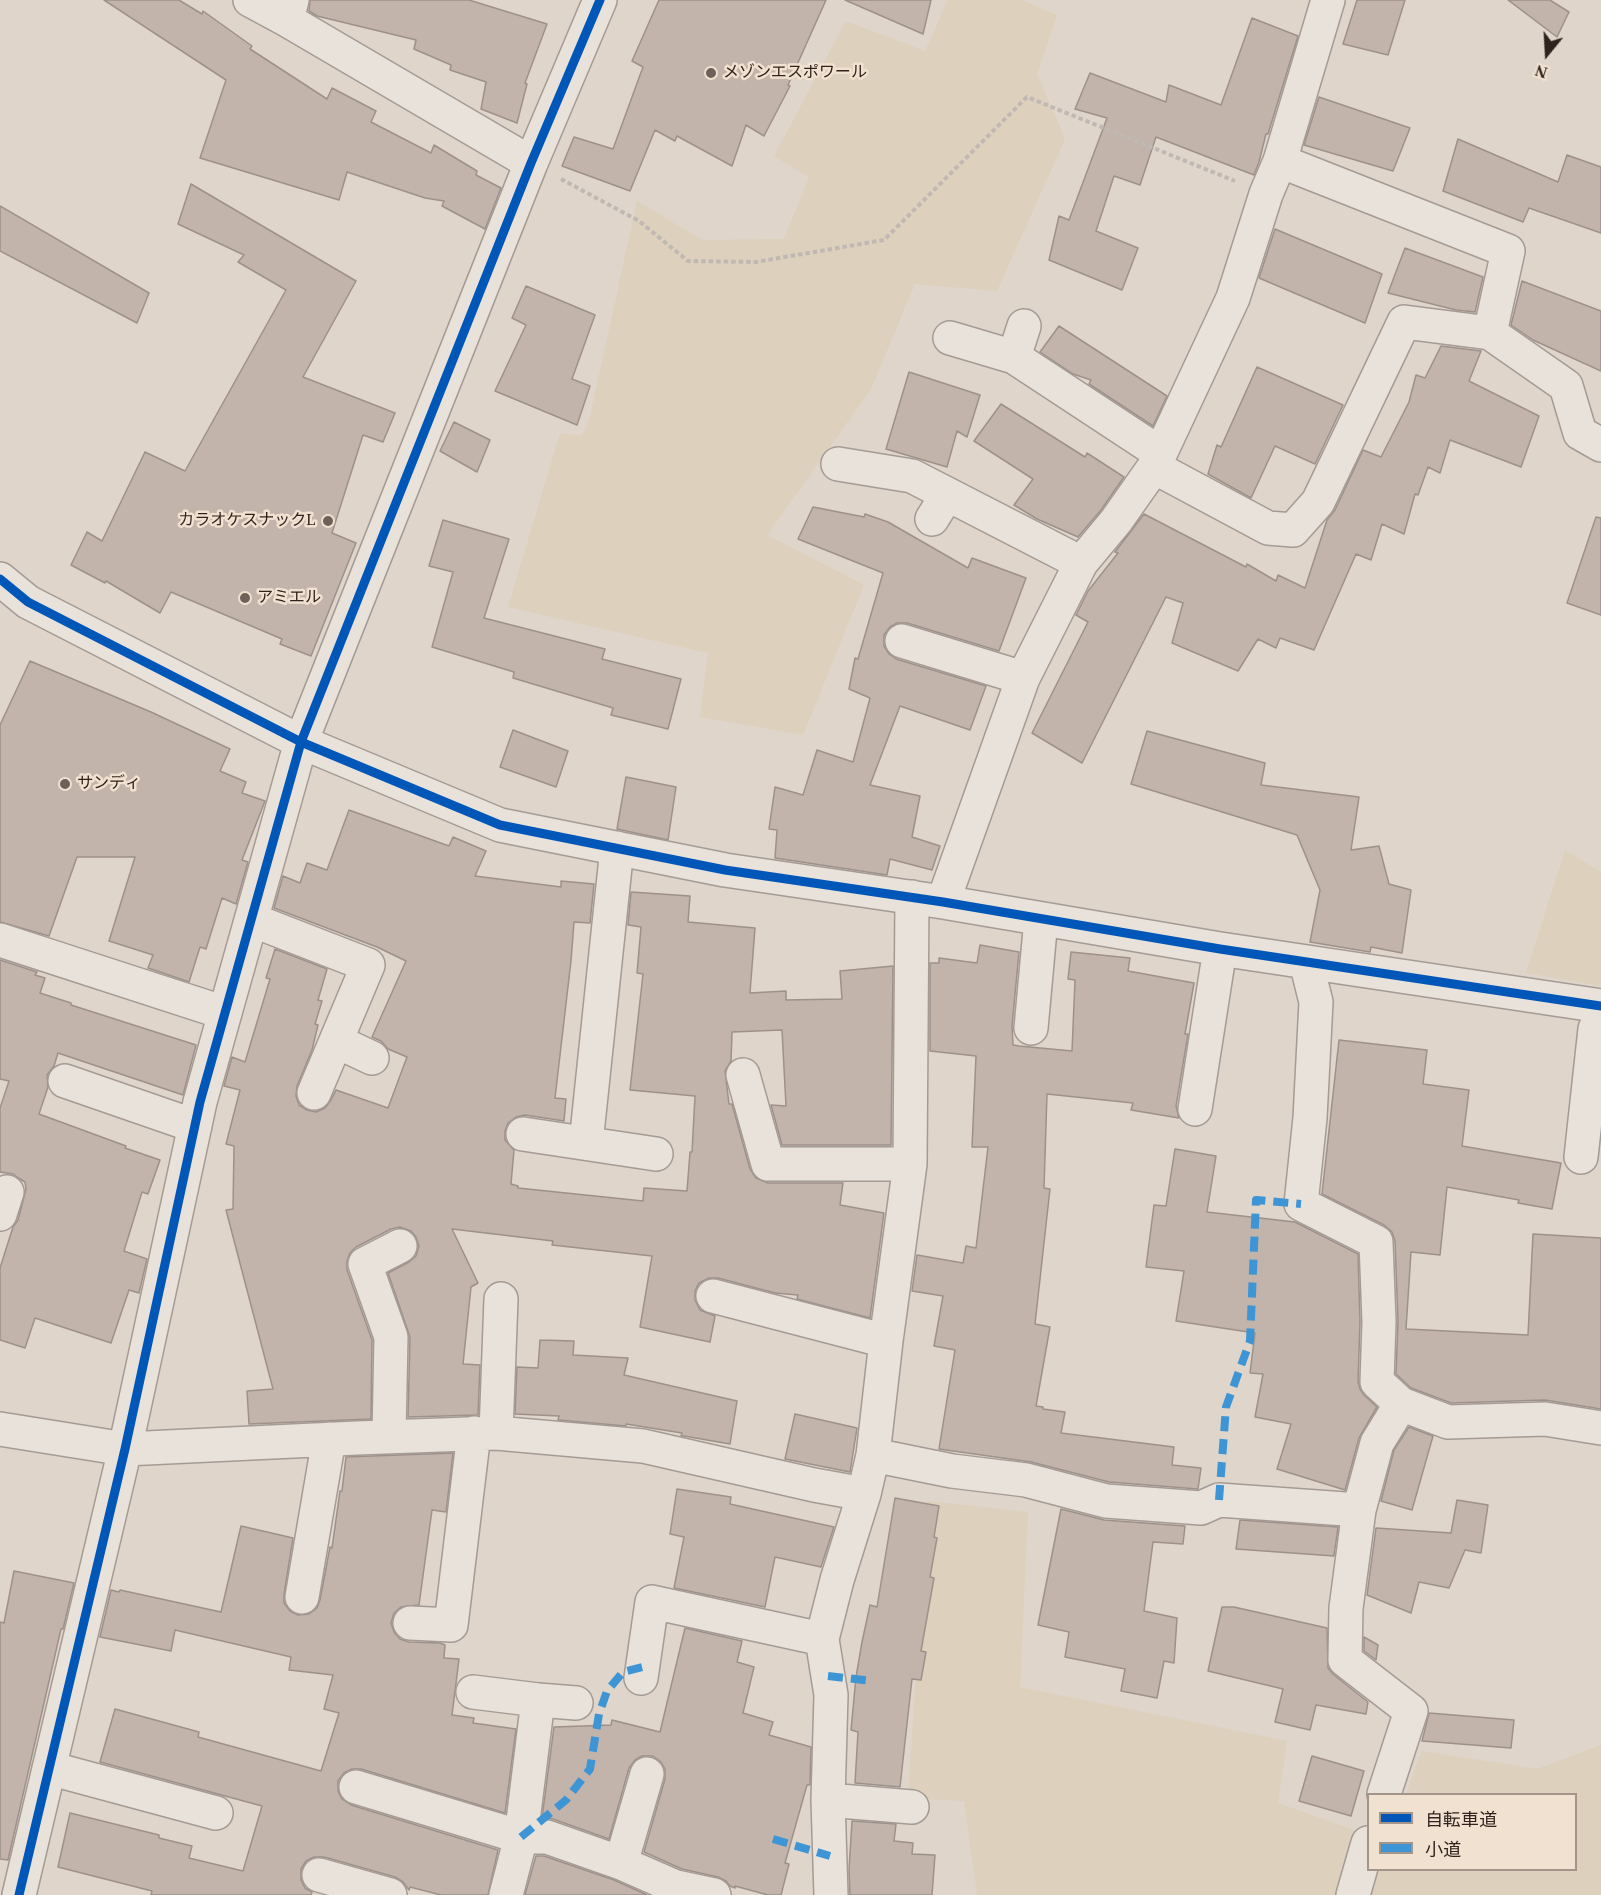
<!DOCTYPE html>
<meta charset="utf-8">
<style>
body{margin:0}
#map{position:relative;width:1601px;height:1895px;overflow:hidden;background:#dfd5ca;font-family:"Times New Roman","Noto Sans JP",serif}
canvas{display:block}
.legend{position:absolute;left:1367px;top:1793px;width:210px;height:78px;box-sizing:border-box;background:#f0e1d0;border:2px solid #a39589;margin:0;padding:8px 10px;list-style:none;font-size:18px;color:#30231e}
.legend li{display:flex;align-items:center;gap:12px;height:30px}
.legend b{width:30px;border:2px solid #a39589}
.north{position:absolute;left:1517px;top:24px;width:60px;height:60px;-webkit-text-stroke:4px #f0e1d0;paint-order:stroke;rotate:198deg;font-size:16px;font-weight:700;line-height:24px;text-align:center;color:#30231e}
.north::after{content:'';display:block;margin:auto;width:21px;height:27px;background:#30231e;clip-path:polygon(50% 0,100% 100%,50% 72%,0 100%)}
</style>
<div id="map">
<canvas width="1601" height="1895"></canvas>
<ul class="legend">
<li><b style="height:8px;background:#0057b8"></b>自転車道</li>
<li><b style="height:8px;background:#3d95d5"></b>小道</li>
</ul>
<div class="north">N</div>
</div>
<script>
const context = document.querySelector('canvas').getContext('2d');
context.lineJoin = 'round';
function paint(path, color) { context.fillStyle = color; context.fill(path, 'evenodd'); }
const toPath = rows => new Path2D(rows.map(r => 'M' + r).join(''));
function stroke(path, color, width, dash) { context.strokeStyle = color; context.lineWidth = width; context.lineCap = dash ? 'butt' : 'round'; context.setLineDash(dash || []); context.stroke(path); }
function write(font, color, halo, rows, align = 'center') {
  context.font = font + ' "Times New Roman","Noto Sans JP",serif'; context.lineWidth = 5; context.setLineDash([]); context.textBaseline = 'middle'; context.strokeStyle = halo; context.fillStyle = color; for (const [text, x, y, turn = 0] of rows) {
    context.save(); context.translate(x, y); context.rotate((+turn || 0) * Math.PI / 180); context.textAlign = isNaN(turn) ? turn : align; if (halo) context.strokeText(text, 0, 0); context.fillText(text, 0, 0); context.restore();
  }
}
paint(toPath([
 [948,0,1022,0,1057,15,1037,74,1065,139,997,291,915,284,871,389,767,535,864,585,803,735,700,717,708,653,508,607,560,433,582,436,589,421,637,201,702,240,784,239,809,177,774,156,846,21,925,51],
 [1565,850,1601,872,1601,986,1526,973],
 [927,1501,1028,1512,1020,1687,1287,1741,1278,1803,1368,1835,1368,1870,1576,1870,1576,1794,1406,1794,1422,1751,1537,1769,1601,1745,1601,1895,977,1895,964,1801,908,1798]
]), '#ddd0bc');
const building = toPath([
 [104,0,179,0,202,14,203,11,252,46,250,49,327,99,332,88,376,111,371,122,431,153,434,145,477,171,476,175,501,188,485,229,442,206,444,201,425,198,347,172,339,200,200,158,226,80,104,0],
 [310,0,469,0,547,24,525,83,527,84,517,123,481,109,486,82,450,70,451,65,414,49,416,40,317,16,309,11,310,0],
 [659,0,826,0,788,85,790,86,764,136,746,125,732,166,677,136,675,141,655,130,630,191,562,166,574,137,613,149,643,67,632,61,659,0],
 [845,0,931,0,923,34,845,0],
 [1357,0,1405,0,1388,55,1343,44,1357,0],
 [1508,0,1550,0,1569,12,1557,37,1508,0],
 [1252,18,1298,36,1268,134,1266,134,1259,162,1254,175,1156,137,1140,185,1114,176,1096,231,1138,248,1122,290,1049,260,1059,216,1069,220,1107,118,1075,109,1090,73,1166,102,1169,85,1221,105,1252,18],
 [1319,97,1410,128,1393,171,1304,145,1319,97],
 [1458,139,1558,182,1567,155,1601,167,1601,233,1529,208,1523,222,1443,191,1458,139],
 [191,184,356,281,303,377,395,413,383,442,363,435,332,533,356,543,311,656,280,644,282,639,171,592,160,613,106,581,105,583,71,565,87,532,102,541,145,452,185,471,286,290,238,262,244,255,178,224,191,184],
 [0,206,149,293,137,323,0,251,0,206],
 [1275,229,1382,274,1365,323,1259,278,1275,229],
 [1405,248,1483,277,1475,312,1456,310,1388,293,1405,248],
 [1522,281,1601,311,1601,371,1533,340,1511,325,1522,281],
 [526,286,595,315,572,379,590,386,577,425,495,391,526,325,512,318,526,286],
 [1059,326,1167,396,1153,426,1089,384,1091,380,1073,374,1040,352,1059,326],
 [1441,346,1481,351,1469,381,1539,416,1521,467,1450,440,1440,473,1428,467,1418,495,1415,494,1404,534,1382,524,1371,560,1356,554,1314,650,1280,638,1276,648,1258,639,1238,671,1172,643,1183,603,1166,597,1082,763,1032,733,1088,622,1076,615,1088,591,1118,553,1115,552,1144,514,1246,567,1247,564,1276,581,1278,575,1305,588,1327,520,1335,510,1363,450,1381,457,1409,402,1416,375,1425,378,1441,346],
 [1257,367,1343,405,1315,464,1275,446,1251,498,1208,474,1217,445,1221,447,1257,367],
 [909,372,980,395,967,437,957,431,947,467,886,449,909,372],
 [1001,404,1085,457,1087,453,1124,477,1101,510,1078,537,1037,519,1014,505,1033,479,974,441,1001,404],
 [454,422,490,440,477,472,440,451,454,422],
 [813,507,864,517,865,514,888,522,968,568,972,558,1026,578,999,651,907,623,897,623,890,627,884,635,884,646,889,654,896,659,986,686,970,730,900,706,870,785,920,796,912,837,940,846,932,870,890,859,887,875,775,858,777,830,769,829,775,787,803,795,817,750,853,762,870,698,849,689,855,658,858,659,883,573,798,539,813,507],
 [1596,517,1601,518,1601,615,1567,603,1596,517],
 [443,520,509,539,484,618,605,649,602,659,681,679,668,729,611,715,613,708,513,678,514,672,432,647,453,572,429,566,443,520],
 [30,661,151,712,230,749,220,771,246,782,242,793,265,801,242,860,248,862,236,904,222,898,206,949,200,947,189,982,148,968,153,955,109,941,135,857,77,857,49,936,0,922,0,725,30,661],
 [513,730,568,751,556,787,500,767,513,730],
 [1147,731,1265,763,1261,785,1359,797,1351,850,1379,846,1389,884,1411,890,1402,953,1371,947,1370,952,1310,942,1320,890,1297,835,1131,784,1147,731],
 [626,777,676,787,668,840,617,829,626,777],
 [349,810,449,846,453,837,486,851,475,876,561,887,561,881,594,884,590,923,574,922,571,961,555,1098,566,1099,564,1121,525,1115,516,1117,508,1123,505,1131,505,1140,514,1150,511,1184,518,1186,518,1188,643,1201,644,1188,687,1191,690,1152,692,1152,695,1096,630,1090,643,974,637,973,641,927,628,925,631,892,690,896,688,922,755,928,750,993,786,991,786,1000,842,999,840,971,893,966,891,1145,782,1145,771,1105,786,1106,782,1030,732,1032,731,1061,725,1071,729,1104,732,1104,750,1169,756,1178,768,1183,843,1183,840,1205,884,1213,870,1318,797,1299,798,1295,775,1293,718,1278,709,1278,699,1283,695,1291,695,1300,700,1310,715,1316,710,1342,640,1327,652,1256,552,1245,553,1241,452,1229,478,1283,471,1287,463,1364,480,1365,478,1415,408,1417,410,1337,388,1273,409,1262,416,1256,419,1246,416,1237,411,1231,400,1227,391,1229,356,1247,350,1253,347,1261,347,1270,372,1340,371,1419,249,1424,247,1391,273,1389,226,1210,233,1209,234,1146,226,1144,240,1090,224,1086,232,1057,245,1062,270,979,266,978,275,949,327,969,318,1000,322,1001,315,1024,318,1025,312,1050,297,1086,296,1096,299,1105,307,1110,316,1112,325,1108,331,1100,336,1090,388,1108,407,1057,388,1049,381,1041,372,1037,406,961,377,947,274,908,283,876,300,883,307,863,327,870,349,810],
 [980,945,1019,952,1012,1026,1013,1045,1019,1046,1072,1051,1075,980,1068,979,1071,952,1130,958,1128,971,1194,983,1185,1034,1188,1034,1176,1106,1179,1118,1131,1110,1133,1103,1047,1094,1044,1188,1050,1189,1035,1324,1050,1327,1036,1406,1043,1407,1043,1409,1065,1412,1061,1433,1174,1447,1172,1465,1201,1468,1198,1489,1109,1482,1031,1462,939,1449,955,1350,934,1346,943,1296,912,1291,917,1255,963,1263,966,1246,976,1248,988,1147,972,1147,976,1056,930,1051,930,963,939,963,939,958,977,963,980,945],
 [0,960,37,972,35,975,45,978,40,993,71,1003,71,1005,196,1045,183,1095,58,1053,54,1066,47,1075,48,1087,39,1114,126,1146,125,1148,160,1160,148,1194,142,1192,124,1251,147,1259,139,1293,129,1290,111,1343,35,1318,25,1348,0,1340,0,1268,13,1227,18,1220,26,1189,25,1182,20,1179,13,1174,0,1172,0,1108,9,1081,0,1079,0,960],
 [1339,1040,1427,1050,1423,1084,1469,1090,1462,1146,1561,1163,1552,1209,1518,1203,1519,1200,1447,1187,1440,1255,1411,1252,1406,1329,1528,1335,1533,1234,1601,1238,1601,1409,1545,1400,1451,1403,1411,1388,1396,1374,1398,1321,1395,1241,1392,1232,1384,1225,1322,1194,1339,1040],
 [1175,1149,1216,1156,1207,1212,1295,1222,1358,1254,1360,1322,1358,1382,1360,1389,1364,1395,1377,1407,1359,1438,1345,1490,1277,1469,1291,1424,1255,1417,1263,1374,1250,1373,1255,1333,1176,1321,1184,1271,1146,1267,1154,1205,1166,1206,1175,1149],
 [540,1340,574,1341,573,1355,628,1358,624,1375,737,1401,730,1444,684,1436,681,1436,682,1433,626,1424,626,1426,558,1420,559,1416,515,1414,517,1367,538,1368,540,1340],
 [795,1414,857,1428,850,1472,785,1459,795,1414],
 [1409,1427,1433,1436,1412,1510,1381,1501,1394,1450,1409,1427],
 [453,1453,446,1512,432,1510,419,1605,401,1607,394,1613,391,1623,394,1632,400,1639,409,1642,440,1643,445,1645,444,1658,459,1659,452,1715,474,1718,473,1723,516,1729,505,1813,361,1769,352,1769,344,1773,338,1781,338,1791,342,1799,351,1805,498,1850,488,1895,441,1895,410,1887,409,1890,403,1882,395,1877,324,1857,314,1857,306,1861,301,1869,301,1880,305,1888,312,1892,311,1895,151,1895,152,1891,58,1867,70,1813,159,1835,159,1838,192,1846,189,1858,243,1871,262,1806,100,1762,115,1709,199,1732,198,1737,321,1771,339,1713,324,1709,333,1675,289,1670,291,1657,175,1630,171,1651,100,1637,111,1590,119,1592,120,1590,221,1612,241,1526,293,1538,284,1594,284,1603,290,1611,298,1615,309,1614,317,1608,320,1600,330,1547,332,1548,340,1491,342,1491,346,1457,453,1453],
 [677,1489,731,1497,730,1504,834,1527,821,1567,775,1557,765,1607,674,1588,684,1537,670,1534,677,1489],
 [895,1498,939,1506,934,1537,937,1538,930,1577,934,1578,921,1651,926,1652,921,1680,912,1679,900,1787,855,1783,858,1732,851,1730,856,1677,862,1642,870,1605,877,1607,895,1498],
 [1457,1500,1488,1505,1481,1553,1465,1550,1449,1588,1419,1582,1411,1613,1367,1595,1376,1528,1451,1533,1457,1500],
 [1061,1509,1104,1520,1185,1526,1183,1544,1153,1542,1144,1611,1177,1618,1174,1663,1164,1661,1157,1698,1121,1691,1125,1669,1065,1657,1069,1632,1038,1625,1061,1509],
 [1240,1520,1338,1527,1334,1556,1236,1549,1240,1520],
 [14,1571,74,1583,63,1629,61,1629,8,1860,0,1859,0,1622,4,1623,14,1571],
 [1222,1607,1234,1607,1327,1628,1328,1668,1334,1675,1368,1702,1366,1714,1316,1705,1310,1730,1275,1722,1283,1689,1208,1671,1222,1607],
 [685,1628,742,1641,737,1662,754,1667,743,1713,773,1722,769,1735,811,1747,810,1785,807,1785,785,1863,789,1864,781,1895,768,1895,735,1886,735,1888,730,1886,726,1881,718,1877,682,1869,644,1852,665,1779,665,1769,661,1762,653,1756,642,1756,635,1760,629,1768,609,1839,553,1819,542,1818,554,1727,611,1725,612,1720,660,1732,685,1628],
 [1364,1637,1378,1645,1376,1660,1364,1651,1364,1637],
 [1429,1713,1514,1720,1511,1748,1422,1741,1429,1713],
 [1312,1756,1364,1771,1351,1816,1299,1801,1312,1756],
 [852,1821,896,1824,894,1841,913,1843,912,1854,935,1855,932,1895,850,1895,849,1870,852,1821],
 [536,1856,544,1856,614,1880,647,1895,525,1895,536,1856]
]);
paint(building, '#c2b3ab');
stroke(building, '#9e918a', 1.5);
const minor = toPath([
 [250,0,287,20],
 [292,0,287,20,531,163],
 [600,0,531,163,301,742,500,825,725,870,943,902,1220,949,1601,1006],
 [1280,161,1508,251,1490,333,1566,386,1580,433,1601,445],
 [950,338,1014,357,1160,453],
 [1014,357,1024,326],
 [838,464,912,476,1081,563],
 [1154,467,1268,528,1293,530,1318,502,1404,322,1490,333],
 [932,519,947,495],
 [0,579,28,602,301,742,200,1102,125,1449,19,1895],
 [902,641,1023,678],
 [943,902,1023,678,1081,563,1116,521,1154,467,1233,298,1266,194,1280,161,1328,0],
 [252,920,368,965,314,1093],
 [0,940,225,1013],
 [1306,962,1316,1002,1310,1118,1301,1204,1376,1242,1379,1322,1377,1382,1401,1404,1448,1422,1545,1419,1601,1428],
 [1031,1028,1041,919],
 [336,1041,372,1058],
 [743,1075,768,1164,910,1164],
 [65,1081,195,1126],
 [1195,1109,1220,949],
 [523,1134,656,1154],
 [586,1143,617,848],
 [1581,1157,1595,1029,1601,1026],
 [0,1214,7,1192],
 [713,1296,886,1341],
 [0,1429,125,1449,357,1438,496,1433,643,1446,814,1485,864,1494],
 [496,1433,501,1299],
 [389,1436,391,1337,365,1264,400,1246],
 [873,1455,952,1471,1026,1480,1106,1501,1201,1508,1219,1500,1359,1510,1377,1443,1401,1404],
 [1359,1510,1346,1608,1345,1660,1411,1711,1384,1794],
 [302,1597,329,1439],
 [410,1623,451,1625,474,1433],
 [641,1678,652,1602,822,1639],
 [538,1700,576,1703],
 [49,1768,216,1813],
 [356,1787,521,1837,538,1700,473,1692],
 [828,1800,912,1807],
 [621,1863,647,1774],
 [319,1875,390,1895],
 [506,1895,521,1837,547,1837,621,1863,676,1887,714,1895],
 [831,1895,828,1800,831,1695,822,1639,837,1580,864,1494,873,1455,886,1341,910,1164,912,897],
 [1353,1895,1368,1843]
]);
stroke(minor, '#a49b94', 36);
stroke(toPath([
 [561,179,639,221,688,261,756,262,884,240,1027,97,1235,181]
]), '#c0b9b3', 4, [4.5, 3]);
stroke(minor, '#e8e2db', 33);
stroke(toPath([
 [1219,1500,1226,1407,1250,1341,1256,1200,1301,1204],
 [828,1676,872,1681],
 [521,1837,566,1800,590,1769,599,1714,607,1691,623,1672,643,1667],
 [773,1839,830,1856]
]), '#3d95d5', 8, [15, 8]);
stroke(toPath([
 [600,0,531,163,301,742,500,825,725,870,943,902,1220,949,1601,1006],
 [0,579,28,602,301,742,200,1102,125,1449,19,1895]
]), '#0057b8', 9);
for (const [x, y, r, color] of [
 [711,73,6,"#6d615a"],
 [328,521,6,"#6d615a"],
 [245,598,6,"#6d615a"],
 [65,784,6,"#6d615a"]
]) { const dot = new Path2D(); dot.arc(x, y, r, 0, 2 * Math.PI); context.fillStyle = color; context.fill(dot); stroke(dot, '#f0e1d0', 2); }
write('16px', '#30231e', '#f0e1d0', [
 ["メゾンエスポワール",723,73],
 ["カラオケスナックL",316,521,"right"],
 ["アミエル",257,598],
 ["サンディ",77,784]
], 'left');
</script>
